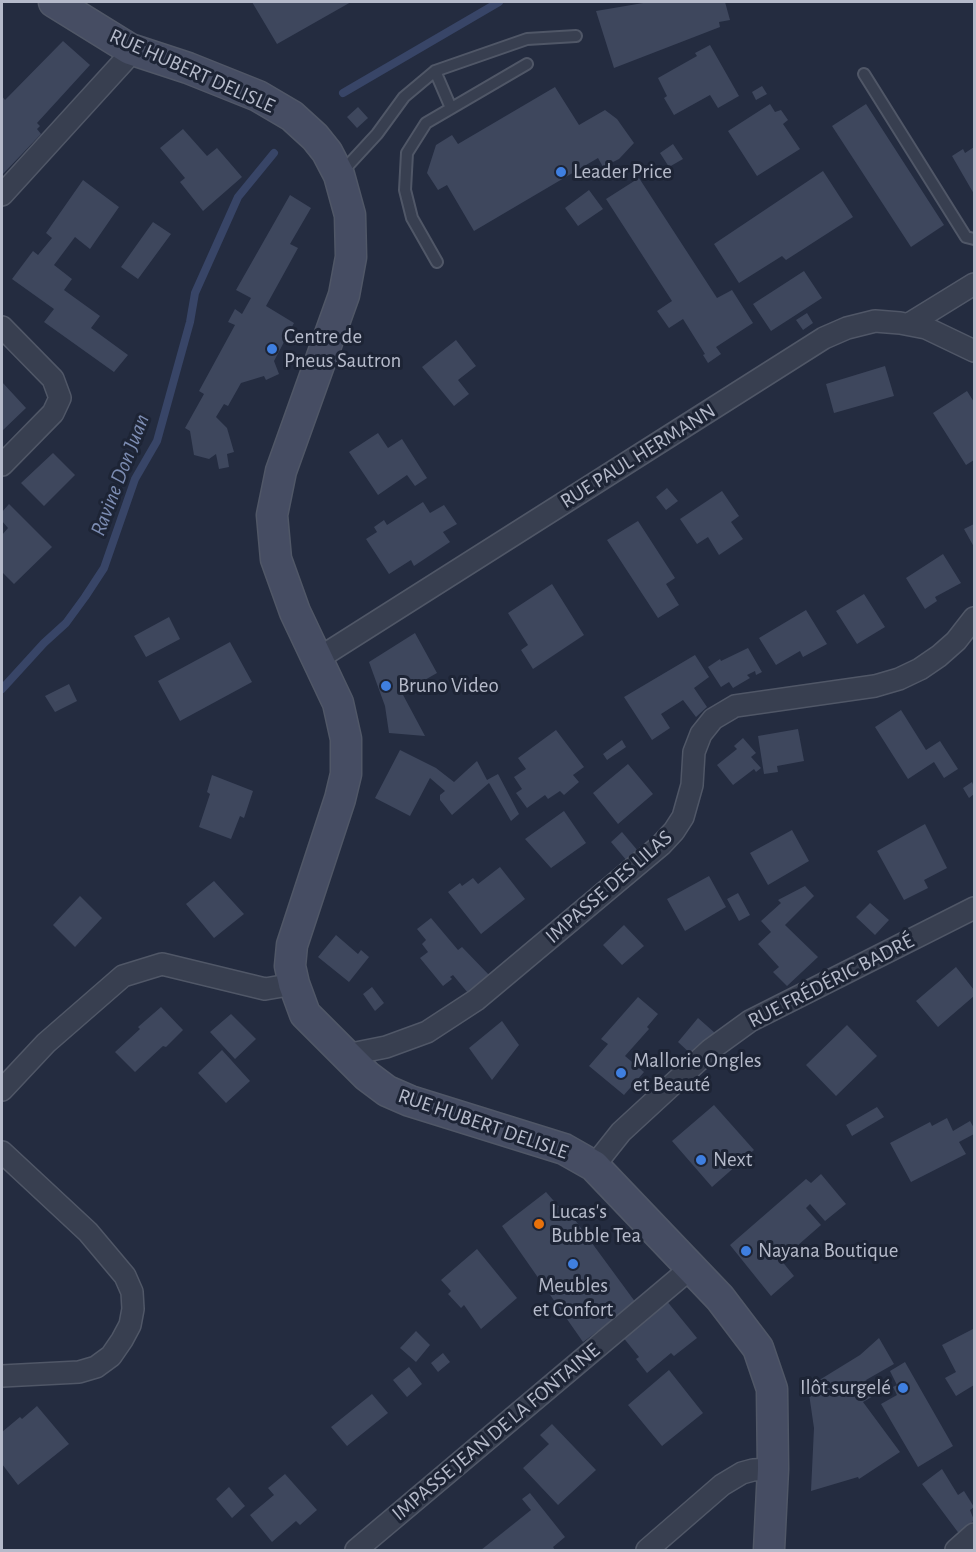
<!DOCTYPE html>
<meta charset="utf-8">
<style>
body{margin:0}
#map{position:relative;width:976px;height:1552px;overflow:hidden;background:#242c40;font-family:"Alegreya Sans",sans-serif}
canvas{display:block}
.frame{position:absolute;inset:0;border:3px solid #b5baca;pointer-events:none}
</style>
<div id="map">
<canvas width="976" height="1552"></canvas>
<div class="frame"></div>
</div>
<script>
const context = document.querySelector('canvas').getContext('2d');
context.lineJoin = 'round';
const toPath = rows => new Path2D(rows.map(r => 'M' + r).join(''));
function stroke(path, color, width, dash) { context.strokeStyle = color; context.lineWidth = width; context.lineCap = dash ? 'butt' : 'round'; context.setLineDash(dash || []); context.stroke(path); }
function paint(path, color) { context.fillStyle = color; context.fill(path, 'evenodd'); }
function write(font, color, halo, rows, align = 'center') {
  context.font = font + ' "Alegreya Sans",sans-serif'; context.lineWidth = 6; context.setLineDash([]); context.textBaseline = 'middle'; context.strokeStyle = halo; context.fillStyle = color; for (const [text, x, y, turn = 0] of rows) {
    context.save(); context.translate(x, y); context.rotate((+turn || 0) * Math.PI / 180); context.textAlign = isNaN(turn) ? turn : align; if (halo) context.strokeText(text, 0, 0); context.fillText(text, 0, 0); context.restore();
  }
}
stroke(toPath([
 [343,93,499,2],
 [2,689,44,643,66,623,85,597,104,568,135,479,157,441,190,322,195,293,238,197,274,153]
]), '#384567', 8);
paint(toPath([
 [252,2,351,2,277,44],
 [649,2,725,2,730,20,719,22,720,27,614,68,596,11],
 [63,41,90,65,37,123,40,126,37,129,41,134,2,175,2,96,5,100],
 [710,45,739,96,718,108,710,95,674,115,664,98,667,96,658,78,697,56,695,53],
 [762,86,767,94,756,100,752,92],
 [555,87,579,125,605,110,617,119,634,143,619,159,603,167,598,158,474,231,447,185,438,190,427,173,436,145,452,135,458,144],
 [770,104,775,112,781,110,788,120,783,124,800,149,757,176,728,131],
 [866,104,944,225,911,247,832,126],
 [358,107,368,118,357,128,347,117],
 [183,129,207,156,217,148,242,177,203,211,180,182,185,178,160,148],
 [673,144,683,159,669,167,660,153],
 [974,147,974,194,952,156,963,149,965,153],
 [823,171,853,217,786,260,782,256,739,283,714,244],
 [639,178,717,298,732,290,753,323,716,347,721,354,708,363,703,355,705,354,683,319,669,328,657,311,672,301,606,199],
 [83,180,119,207,90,249,75,237,54,265,72,279,64,290,100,316,91,328,128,355,114,372,44,322,54,309,12,279,33,251,38,255,52,238,46,233],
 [589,190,603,209,578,226,565,208],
 [290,195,311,208,290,244,298,248,266,306,294,323,274,361,279,374,266,380,264,376,241,383,228,406,224,404,216,417,227,428,234,452,227,454,229,467,219,469,216,454,209,459,194,455,190,431,185,428,204,394,199,391,235,325,228,322,235,309,242,314,251,298,236,290],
 [153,222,171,234,138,279,121,267],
 [804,271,822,298,771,331,753,304],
 [807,313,813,323,803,330,796,320],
 [456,340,476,366,458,380,469,394,454,406,422,367],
 [885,366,894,396,834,413,826,384],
 [2,382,26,408,2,431],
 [967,391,974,402,974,460,966,465,933,413],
 [378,433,388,448,402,439,427,478,415,486,407,475,378,495,349,452],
 [53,453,75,475,44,506,21,483],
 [667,488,678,501,666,510,656,497],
 [722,491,739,516,731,522,743,539,719,555,708,537,697,544,680,519],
 [423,502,430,513,444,505,457,524,443,532,450,542,414,566,411,560,389,574,366,539,377,532,374,527,384,520,387,525],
 [9,504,52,547,14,584,2,572,2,535,8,528,2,521,2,512],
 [638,521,675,578,666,584,679,605,658,618,607,540],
 [974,524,974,547,964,529],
 [943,554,961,583,935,597,937,601,925,609,906,578],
 [552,584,584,635,533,669,521,650,528,645,508,613],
 [864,594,885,627,857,644,836,611],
 [806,610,827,644,803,657,800,651,776,665,759,638],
 [169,617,180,639,146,657,134,636],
 [415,633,437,673,402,693,425,736,389,733,385,706,369,662],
 [230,642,252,682,180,721,158,681],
 [748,648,762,672,756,675,755,671,747,675,750,678,733,688,729,682,721,687,708,667,720,659,721,661],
 [695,655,709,677,694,688,707,707,696,717,683,700,661,714,670,728,652,740,624,697],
 [69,684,77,701,55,712,45,696],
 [901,710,926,750,940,741,958,769,944,778,934,762,908,779,875,727],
 [798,729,804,761,777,766,778,772,764,774,758,736],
 [556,730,584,767,573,775,579,782,564,795,560,791,548,799,545,795,527,808,516,793,522,789,514,777,526,769,518,758],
 [743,738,756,753,751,757,761,768,756,772,754,769,733,785,717,765,737,749,734,746],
 [622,740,626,747,607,760,603,754],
 [400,750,436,768,454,782,477,761,487,780,498,774,519,814,511,821,489,783,452,815,440,800,440,795,445,791,430,778,410,816,375,798],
 [628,764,653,794,618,824,593,793],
 [212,775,253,791,244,818,240,816,231,839,199,827,210,794,207,792],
 [972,782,974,787,974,794,969,798,963,788],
 [564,811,586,843,551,868,525,839],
 [925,824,947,868,924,880,928,888,904,900,877,851],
 [792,830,809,861,768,885,750,853],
 [622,832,638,851,627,861,611,842],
 [500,867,525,899,481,934,448,892,460,883,462,886,473,878,478,884],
 [709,876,726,907,685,931,667,899],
 [214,881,244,914,214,938,186,904],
 [805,886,814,896,785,925,818,957,787,986,773,972,779,967,758,944,771,932,761,921,781,903,778,900],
 [738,893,750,915,739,921,727,899],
 [80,896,102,918,75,947,53,925],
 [870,903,889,920,875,935,856,917],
 [431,918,458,950,462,947,490,976,468,993,453,975,450,977,452,979,443,986,420,958,428,952,422,944,426,940,417,929],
 [624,925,644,946,622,965,603,945],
 [336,935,358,954,361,950,369,957,349,982,318,957],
 [956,967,974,990,974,996,938,1027,916,1001],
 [372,987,384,1003,375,1011,363,994],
 [638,997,658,1014,647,1027,649,1029,625,1056,644,1072,624,1095,589,1066,608,1044,601,1039],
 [161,1007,183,1030,166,1047,163,1046,135,1072,115,1052,140,1029,138,1027],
 [231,1014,256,1039,235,1059,210,1032],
 [698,1018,715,1033,692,1055,678,1042],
 [502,1021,519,1045,492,1080,469,1048],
 [847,1025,877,1056,836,1096,806,1065],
 [222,1050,250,1081,226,1103,198,1073],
 [714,1105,754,1150,712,1187,672,1141],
 [877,1107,884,1117,852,1136,846,1125],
 [947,1118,953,1131,970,1121,974,1128,974,1134,959,1142,966,1154,911,1182,890,1143,930,1122,932,1126],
 [821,1174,846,1204,825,1221,810,1204,806,1208,821,1225,781,1260,794,1276,771,1296,730,1245,806,1179,811,1183],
 [546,1192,560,1208,564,1205,636,1303,583,1342,502,1226],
 [477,1249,517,1298,481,1329,464,1305,461,1308,448,1294,451,1291,441,1280],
 [666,1300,697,1338,674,1356,671,1353,647,1373,636,1359,639,1357,622,1336],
 [973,1329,974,1385,956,1396,945,1378,956,1372,942,1345],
 [416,1331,430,1345,416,1362,400,1348],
 [879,1338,894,1364,866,1380,875,1395,863,1402,900,1452,859,1479,858,1477,811,1491,814,1428,808,1387,860,1355],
 [443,1353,450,1362,438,1372,431,1363],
 [905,1362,953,1446,918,1467,881,1404,897,1395,893,1387,897,1385,890,1371],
 [409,1367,422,1384,407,1397,393,1380],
 [669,1370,703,1413,662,1446,628,1405],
 [372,1394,388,1413,347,1446,331,1427],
 [37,1406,69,1444,18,1485,2,1464,2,1432,20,1417,22,1419],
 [552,1424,596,1470,558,1505,523,1468,549,1444,540,1435],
 [942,1469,958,1495,964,1491,974,1507,970,1510,974,1520,960,1535,922,1484],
 [285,1474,317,1510,300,1525,296,1521,272,1542,250,1515,274,1495,268,1488],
 [229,1487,245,1506,232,1518,216,1499],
 [530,1493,565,1537,553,1547,555,1550,481,1550,531,1510,522,1499]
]), '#3e475d');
const service = toPath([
 [435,71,451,108],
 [864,74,966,237,974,239],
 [341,173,377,134,404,97,435,71,527,39,576,36],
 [437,262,412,218,405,190,407,153,426,123,527,64]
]);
const minor = toPath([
 [2,195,124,61,130,49],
 [909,324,974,284],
 [2,327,53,379,60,398,53,413,2,465],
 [316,660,824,338,847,328,875,321,900,323,926,328,974,351],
 [346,1055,386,1047,427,1032,476,1000,661,845,674,831,683,817,692,785,694,752,701,734,713,719,735,706,875,686,899,679,920,669,939,656,956,641,974,618],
 [2,1090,46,1043,123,976,162,964,265,989,294,984],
 [2,1152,88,1232,125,1276,132,1292,133,1309,130,1325,122,1340,111,1356,96,1367,79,1372,2,1376],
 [594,1166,621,1132,710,1050,750,1021,974,908],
 [356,1550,691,1268],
 [647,1550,722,1485,742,1473,753,1470,773,1469],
 [956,1550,974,1534]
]);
const secondary = toPath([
 [54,2,130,49,188,68,258,96,292,116,315,137,327,152,339,175,350,215,351,257,344,295,281,471,272,515,276,559,295,612,338,703,346,739,346,774,340,799,292,945,290,966,294,984,305,1014,367,1076,387,1091,410,1101,564,1149,594,1166,720,1298,758,1348,772,1389,773,1469,769,1550]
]);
stroke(service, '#505767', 14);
stroke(minor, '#505767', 24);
stroke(secondary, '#505767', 33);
stroke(service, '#383f50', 10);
stroke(minor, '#383f50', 21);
stroke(secondary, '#464d63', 30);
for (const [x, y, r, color] of [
 [561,172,6,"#3f7fe0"],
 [272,349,6,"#3f7fe0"],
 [386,686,6,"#3f7fe0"],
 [621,1073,6,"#3f7fe0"],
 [701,1160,6,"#3f7fe0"],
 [539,1224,6,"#e8710a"],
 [746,1251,6,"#3f7fe0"],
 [573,1264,6,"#3f7fe0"],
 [903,1388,6,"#3f7fe0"]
]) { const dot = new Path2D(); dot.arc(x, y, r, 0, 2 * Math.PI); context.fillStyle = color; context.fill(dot); stroke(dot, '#1d2435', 2); }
write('21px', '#b5baca', '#1d2435', [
 ["RUE HUBERT DELISLE",192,71,24],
 ["RUE PAUL HERMANN",638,456,-32],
 ["IMPASSE DES LILAS",609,887,-41],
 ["RUE FRÉDÉRIC BADRÉ",831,981,-27],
 ["RUE HUBERT DELISLE",483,1124,19],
 ["IMPASSE JEAN DE LA FONTAINE",496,1432,-40]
]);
write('21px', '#b5baca', '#1d2435', [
 ["Leader Price",573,172],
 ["Centre de",284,337],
 ["Pneus Sautron",284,361],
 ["Bruno Video",398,686],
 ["Mallorie Ongles",633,1061],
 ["et Beauté",633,1085],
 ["Next",713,1160],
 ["Lucas's",551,1212],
 ["Bubble Tea",551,1236],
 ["Nayana Boutique",758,1251],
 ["Meubles",573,1286,"center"],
 ["et Confort",573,1310,"center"],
 ["Ilôt surgelé",891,1388,"right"]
], 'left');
write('italic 22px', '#7c8cb2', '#1d2435', [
 ["Ravine Don Juan",120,475,-69]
]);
</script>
